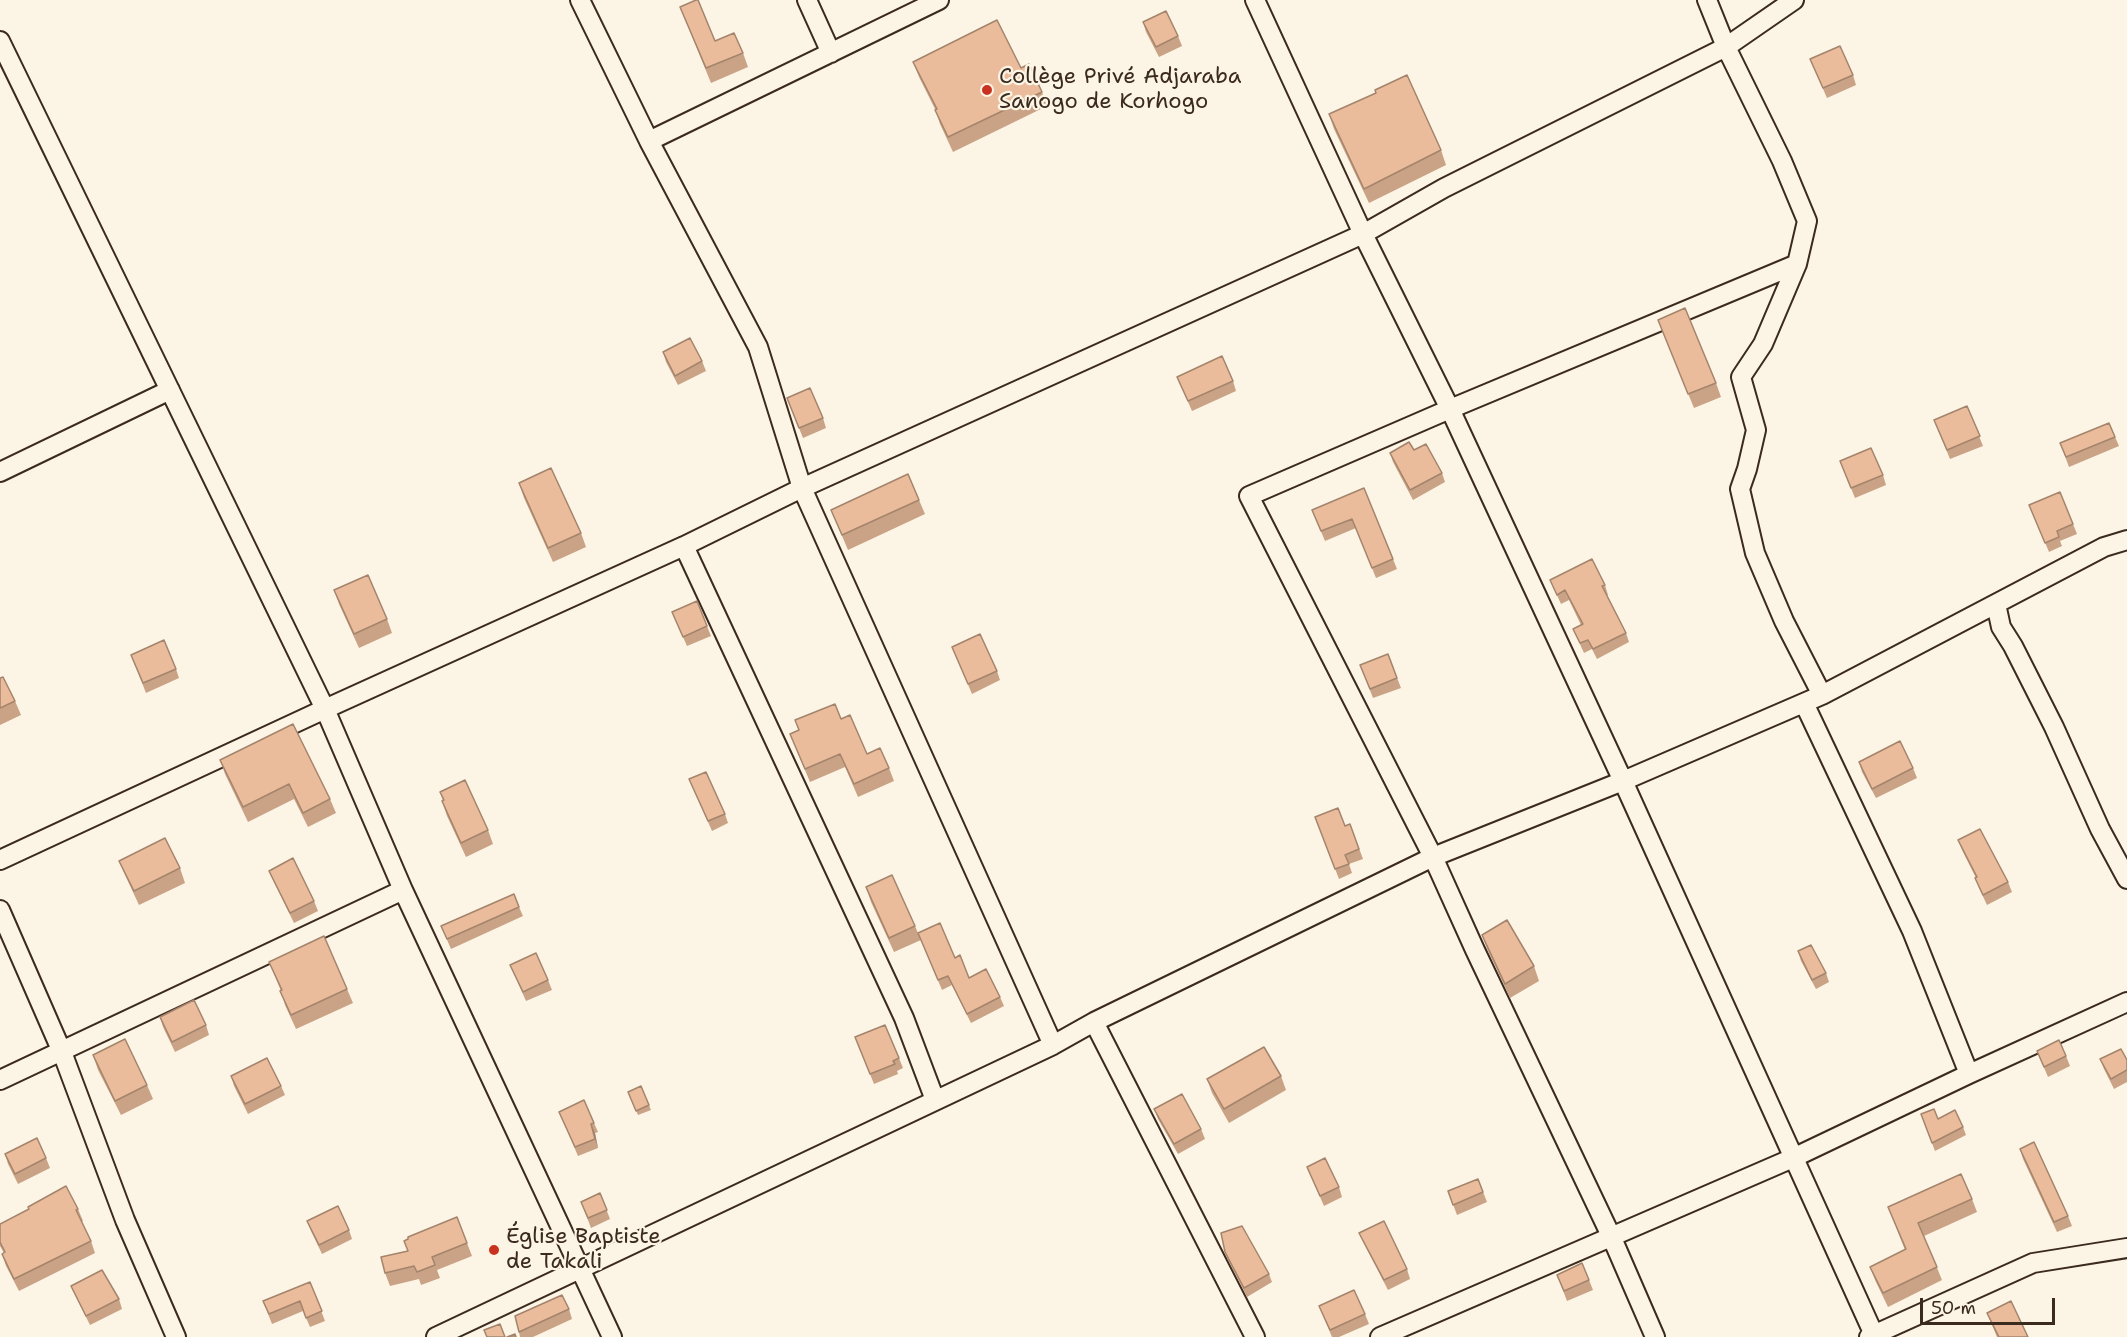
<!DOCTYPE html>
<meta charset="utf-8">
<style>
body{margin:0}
#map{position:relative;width:2127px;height:1337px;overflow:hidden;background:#fcf5e5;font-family:"Shantell Sans",sans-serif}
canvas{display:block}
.scale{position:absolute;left:1920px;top:1298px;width:135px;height:27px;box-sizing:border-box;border:3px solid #3b2a1e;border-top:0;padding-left:8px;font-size:18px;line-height:21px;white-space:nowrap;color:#3b2a1e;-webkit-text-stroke:4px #fcf5e5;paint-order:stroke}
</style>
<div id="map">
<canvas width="2127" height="1337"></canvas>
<div class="scale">50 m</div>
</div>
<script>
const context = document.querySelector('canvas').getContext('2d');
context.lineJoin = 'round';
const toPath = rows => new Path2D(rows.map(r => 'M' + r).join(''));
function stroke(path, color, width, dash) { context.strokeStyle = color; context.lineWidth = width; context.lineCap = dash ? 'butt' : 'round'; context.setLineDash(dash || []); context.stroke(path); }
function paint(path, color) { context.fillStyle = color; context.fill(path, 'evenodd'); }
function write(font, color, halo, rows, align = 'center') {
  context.font = font + ' "Shantell Sans",sans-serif'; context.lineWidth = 4.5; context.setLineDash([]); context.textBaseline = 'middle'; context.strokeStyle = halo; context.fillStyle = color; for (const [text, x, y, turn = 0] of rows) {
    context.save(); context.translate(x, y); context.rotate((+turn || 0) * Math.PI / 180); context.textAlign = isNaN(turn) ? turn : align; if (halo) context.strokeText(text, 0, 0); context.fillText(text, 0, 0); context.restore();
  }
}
const minor = toPath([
 [580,0,649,141,758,347,802,488,1053,1045],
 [807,0,831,53],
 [1255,0,1363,234,1450,409,1623,781,1875,1337],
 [1707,0,1726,47,1782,161,1807,221,1797,264,1763,344,1741,377,1756,430,1747,469,1740,489,1755,553,1784,621,1822,695],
 [0,41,325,709,403,890,612,1337],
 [649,141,939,0],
 [0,472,170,390],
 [684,546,904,1018,935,1100],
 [1996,604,2001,627,2013,646,2054,727,2100,829,2127,879],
 [1804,703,1912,931,1969,1074],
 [0,860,325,709,684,546,802,488,1363,234,1444,188,1726,47,1794,0],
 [0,910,62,1052,125,1220,176,1337],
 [1094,1022,1255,1337],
 [0,1080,403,890],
 [436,1337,1053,1045,1094,1022,1433,857,1623,781,1822,695,2104,547,2127,540],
 [1380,1337,1793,1158,1969,1074,2127,1002],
 [1655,1337,1612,1238,1475,950,1433,857,1249,496,1450,409,1797,264],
 [1869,1337,2033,1263,2127,1248]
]);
stroke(minor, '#3b2a1e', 22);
stroke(minor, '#fcf5e5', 18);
paint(toPath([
 [680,7,715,41,743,53,748,67,711,83],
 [1143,22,1178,36,1182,46,1159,57,1146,32],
 [1810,59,1853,75,1856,85,1827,98],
 [913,62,1021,68,1042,92,1047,106,953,152,940,124,935,109,919,77],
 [1329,114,1441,150,1446,165,1369,203,1334,129],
 [1658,320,1716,383,1721,397,1694,408],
 [663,352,702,361,706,371,678,385,666,362],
 [1177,377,1233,381,1236,391,1192,411],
 [1967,406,1983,446,1950,459,1934,420],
 [791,408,823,418,826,428,803,438],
 [2109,423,2119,446,2069,467,2060,443],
 [1390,453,1442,473,1445,482,1413,500,1393,462],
 [1840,461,1883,475,1886,485,1855,498],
 [519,483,581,533,586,547,553,562,524,498],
 [1364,488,1397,569,1376,578,1356,528,1325,541,1312,510],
 [919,500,925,514,848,550,831,510],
 [2029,505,2073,524,2077,534,2060,541,2062,546,2049,552],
 [1550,580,1605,585,1608,595,1607,595,1626,633,1629,642,1597,659,1592,649,1584,653,1573,629,1581,625,1569,600,1561,604],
 [334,590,387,619,392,633,359,648,339,604],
 [672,612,707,626,711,636,687,646],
 [952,647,997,671,1000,680,972,694],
 [1388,654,1401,688,1373,698,1360,665],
 [131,655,176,669,179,678,146,693],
 [0,678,15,701,21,715,0,725],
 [841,719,867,754,889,768,894,781,858,797,845,767,810,782,790,734],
 [220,760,330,799,336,813,308,827,294,799,248,822,225,774],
 [1859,762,1913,768,1917,778,1876,798,1862,772],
 [689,779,725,814,728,823,712,831],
 [440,792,488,830,493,844,466,857,447,816,442,801,443,801],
 [1315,817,1345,826,1350,824,1363,859,1349,864,1352,873,1339,879],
 [1958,840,2008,882,2012,892,1987,905,1979,888,1976,878,1962,850],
 [119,861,180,868,185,883,139,905,125,875],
 [269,871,314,901,318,911,294,923,273,880],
 [866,887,915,926,921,940,894,952,871,902],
 [519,907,523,916,451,949,441,926],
 [918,933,955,958,969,978,1000,997,1004,1006,971,1023,952,985,942,990],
 [1482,935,1534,966,1539,981,1510,998,1487,949],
 [1798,951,1826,973,1829,982,1816,989,1801,961],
 [269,962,347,989,353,1003,296,1029,285,1005,281,991],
 [510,965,548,980,552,990,526,1001],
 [160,1017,206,1025,209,1035,175,1052,163,1027],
 [859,1047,899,1058,903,1068,897,1071,898,1074,874,1084],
 [2037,1051,2066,1056,2070,1066,2048,1077],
 [93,1055,147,1085,153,1099,121,1115,98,1070],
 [2100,1059,2127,1060,2127,1082,2114,1089,2104,1069],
 [231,1076,281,1086,285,1095,248,1114,234,1086],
 [1281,1076,1286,1090,1229,1123,1212,1093,1207,1079],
 [641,1086,651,1110,638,1115,628,1092],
 [1154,1109,1201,1129,1205,1139,1178,1154,1158,1119],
 [559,1112,594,1123,598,1132,595,1133,598,1148,578,1156],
 [1921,1114,1963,1127,1966,1135,1935,1151],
 [2020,1149,2068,1216,2072,1226,2057,1232,2023,1159],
 [5,1154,46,1158,50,1168,18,1184,8,1164],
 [1307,1167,1339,1187,1342,1197,1324,1206],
 [1478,1179,1487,1202,1457,1215,1448,1191],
 [600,1193,610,1219,591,1228,581,1202],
 [1972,1199,1977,1212,1924,1236,1942,1280,1888,1307,1875,1280,1870,1267,1905,1250,1888,1207],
 [78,1209,83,1221,81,1222,91,1241,95,1253,19,1291,6,1266,2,1254,4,1253,0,1246,0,1224],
 [307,1221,349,1230,352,1239,322,1254,311,1231],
 [1359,1233,1407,1269,1410,1279,1388,1290,1363,1242],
 [467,1243,472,1256,437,1270,440,1278,421,1285,419,1279,390,1286,385,1273],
 [1225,1252,1269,1274,1272,1282,1247,1297,1228,1260],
 [1557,1275,1589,1280,1593,1290,1567,1301],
 [310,1282,325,1321,310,1327,303,1311,272,1324,263,1301],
 [71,1286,119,1299,122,1309,90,1325,75,1295],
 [1319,1306,1365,1314,1369,1324,1339,1337,1332,1337],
 [569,1309,572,1319,533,1337,520,1337,519,1332],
 [1987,1313,2028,1337,1997,1337]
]), '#caa285');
paint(toPath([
 [591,1124,595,1133,598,1148,595,1139]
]), '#a4846c');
const building = toPath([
 [696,0,698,0,715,41,734,33,743,53,706,68,680,7,696,0],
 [1166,11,1178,36,1156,47,1143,22,1166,11],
 [997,20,1021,68,1029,64,1042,92,948,137,935,110,937,109,913,62,997,20],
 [1840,46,1853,75,1823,88,1810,59,1840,46],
 [1407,75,1441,150,1364,189,1329,114,1376,93,1375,90,1407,75],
 [1685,308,1716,383,1688,394,1658,320,1685,308],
 [690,338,702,361,675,376,663,352,690,338],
 [1222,356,1233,381,1188,401,1177,377,1222,356],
 [810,388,823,418,799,428,787,398,810,388],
 [1967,406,1980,436,1947,450,1934,420,1967,406],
 [2109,423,2115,437,2066,457,2060,443,2109,423],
 [1409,442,1414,450,1426,444,1442,473,1410,490,1390,453,1409,442],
 [1871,448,1883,475,1851,488,1840,461,1871,448],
 [551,468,581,533,548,548,519,483,551,468],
 [908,474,919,500,842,535,831,510,908,474],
 [1364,488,1393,559,1372,568,1352,519,1321,531,1312,510,1364,488],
 [2060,492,2073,524,2057,531,2059,537,2045,543,2029,505,2060,492],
 [1592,559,1605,585,1602,586,1626,633,1593,649,1588,640,1580,643,1573,629,1583,624,1565,590,1557,595,1550,580,1592,559],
 [368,575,387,619,354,634,334,590,368,575],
 [697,601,707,626,683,637,672,612,697,601],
 [980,634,997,671,968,684,952,647,980,634],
 [164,640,176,669,143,683,131,655,164,640],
 [1388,654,1397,678,1370,689,1360,665,1388,654],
 [3,677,15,701,0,708,0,678,3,677],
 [835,704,841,719,850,715,867,754,880,748,889,768,854,784,840,754,805,769,790,734,799,730,795,720,835,704],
 [293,724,330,799,303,813,289,784,243,807,220,760,293,724],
 [1900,741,1913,768,1872,789,1859,762,1900,741],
 [706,772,725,814,708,821,689,779,706,772],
 [465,780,488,830,461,843,442,801,444,800,440,792,465,780],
 [1338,808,1345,826,1350,824,1359,849,1345,855,1349,864,1335,869,1315,817,1338,808],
 [1980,829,2008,882,1983,895,1975,878,1977,877,1958,840,1980,829],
 [165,838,180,868,134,891,119,861,165,838],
 [293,858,314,901,290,913,269,871,293,858],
 [892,875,915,926,889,938,866,887,892,875],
 [514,894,519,907,447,939,441,926,514,894],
 [1507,920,1534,966,1505,984,1482,935,1507,920],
 [940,923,955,958,960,955,969,978,986,969,1000,997,967,1014,948,976,938,980,918,933,940,923],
 [324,936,347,989,291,1015,280,991,282,990,269,962,324,936],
 [1811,945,1826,973,1812,980,1798,951,1811,945],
 [536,953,548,980,523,992,510,965,536,953],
 [194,1000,206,1025,172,1042,160,1017,194,1000],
 [885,1025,899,1058,893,1061,895,1064,870,1074,855,1037,885,1025],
 [125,1039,147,1085,115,1101,93,1055,125,1039],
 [2059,1040,2066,1056,2044,1067,2037,1051,2059,1040],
 [1264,1047,1281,1076,1224,1109,1207,1079,1264,1047],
 [2121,1049,2127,1060,2127,1070,2111,1079,2100,1059,2121,1049],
 [267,1058,281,1086,245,1104,231,1076,267,1058],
 [641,1086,649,1105,636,1111,628,1092,641,1086],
 [1182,1094,1201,1129,1174,1144,1154,1109,1182,1094],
 [584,1100,594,1123,591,1124,595,1139,575,1147,559,1112,584,1100],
 [1934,1109,1938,1119,1955,1110,1963,1127,1932,1143,1921,1114,1934,1109],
 [37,1138,46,1158,15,1174,5,1154,37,1138],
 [2034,1142,2068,1216,2054,1222,2020,1149,2034,1142],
 [1325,1158,1339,1187,1320,1196,1307,1167,1325,1158],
 [1961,1174,1972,1199,1918,1223,1937,1267,1883,1293,1870,1267,1906,1249,1888,1207,1961,1174],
 [1478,1179,1483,1192,1453,1205,1448,1191,1478,1179],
 [66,1186,78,1209,76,1210,91,1241,14,1279,2,1254,5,1252,0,1242,0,1224,29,1209,28,1207,66,1186],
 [600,1193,607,1210,588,1218,581,1202,600,1193],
 [338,1206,349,1230,319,1245,307,1221,338,1206],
 [457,1217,467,1243,432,1257,435,1265,417,1272,414,1266,385,1273,381,1257,408,1251,404,1241,408,1239,408,1237,457,1217],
 [1384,1221,1407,1269,1384,1280,1359,1233,1384,1221],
 [1242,1226,1269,1274,1244,1288,1225,1252,1221,1233,1242,1226],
 [1582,1263,1589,1280,1564,1291,1557,1275,1582,1263],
 [102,1270,119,1299,86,1316,71,1286,102,1270],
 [310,1282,322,1311,306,1318,300,1301,269,1314,263,1301,310,1282],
 [1354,1290,1365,1314,1330,1330,1319,1306,1354,1290],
 [562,1295,569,1309,519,1332,515,1316,562,1295],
 [2011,1301,2028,1337,1999,1337,1987,1313,2011,1301],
 [500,1324,505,1337,487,1337,484,1330,500,1324],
 [515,1334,516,1337,507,1337,515,1334]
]);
paint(building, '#ebbc9b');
stroke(building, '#a4846c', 1.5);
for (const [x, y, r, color] of [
 [987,90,6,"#c8321e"],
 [494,1250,6,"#c8321e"]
]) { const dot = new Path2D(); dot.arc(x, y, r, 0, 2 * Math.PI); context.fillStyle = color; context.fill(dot); stroke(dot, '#fcf5e5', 2); }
write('22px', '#3b2a1e', '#fcf5e5', [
 ["Collège Privé Adjaraba",999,77],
 ["Sanogo de Korhogo",999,102],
 ["Église Baptiste",506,1237],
 ["de Takali",506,1262]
], 'left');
</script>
